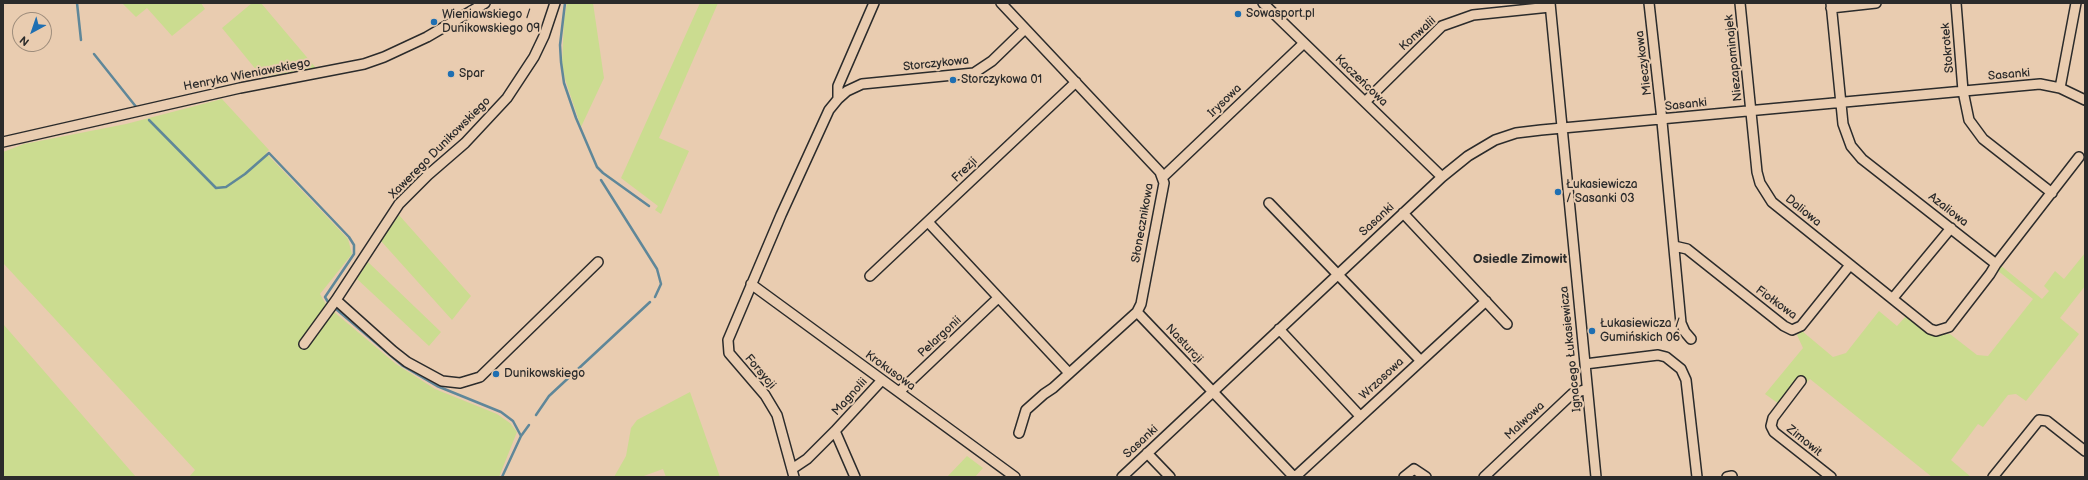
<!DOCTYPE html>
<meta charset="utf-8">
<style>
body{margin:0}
#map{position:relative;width:2088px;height:480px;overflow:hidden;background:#e9ccb0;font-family:"Balsamiq Sans",sans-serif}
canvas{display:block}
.frame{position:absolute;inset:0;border:4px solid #2b2b2b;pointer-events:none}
.north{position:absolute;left:12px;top:12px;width:40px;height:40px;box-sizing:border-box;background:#e9ccb0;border:1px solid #9d8c7b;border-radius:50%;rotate:220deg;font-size:11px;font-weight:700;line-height:16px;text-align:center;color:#2b2b2b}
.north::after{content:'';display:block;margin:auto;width:14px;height:18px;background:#1f6fb2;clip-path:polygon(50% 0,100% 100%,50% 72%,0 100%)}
</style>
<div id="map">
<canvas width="2088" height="480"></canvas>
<div class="frame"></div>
<div class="north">N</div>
</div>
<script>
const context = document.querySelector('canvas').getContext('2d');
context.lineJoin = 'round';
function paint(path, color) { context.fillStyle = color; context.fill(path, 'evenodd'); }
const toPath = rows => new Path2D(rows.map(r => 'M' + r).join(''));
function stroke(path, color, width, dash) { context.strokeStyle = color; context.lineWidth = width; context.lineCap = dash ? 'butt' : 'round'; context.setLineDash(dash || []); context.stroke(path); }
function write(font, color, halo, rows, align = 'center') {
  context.font = font + ' "Balsamiq Sans",sans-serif'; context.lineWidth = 4; context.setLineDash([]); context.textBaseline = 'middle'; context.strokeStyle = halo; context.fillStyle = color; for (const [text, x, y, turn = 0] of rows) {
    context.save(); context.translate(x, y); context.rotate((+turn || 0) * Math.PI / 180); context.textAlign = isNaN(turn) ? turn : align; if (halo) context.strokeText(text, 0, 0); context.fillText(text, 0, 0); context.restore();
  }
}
paint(toPath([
 [122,3,201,3,205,9,172,36,147,8,136,17],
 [252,3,261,3,316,68,262,77,222,28],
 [567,3,593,3,604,78,581,127,565,79,562,64,564,20],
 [700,3,718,3,659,138,689,151,661,214,655,210,658,206,621,178],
 [222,99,269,150,266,153,348,239,352,254,320,294,327,306,396,364,435,389,497,414,510,423,517,432,499,477,189,477,195,470,3,263,3,152,24,144,126,124],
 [399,215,471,296,452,320,381,241],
 [2085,253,2085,286,2060,318,2079,334,2026,401,2016,394,2008,395,1983,427,1978,424,1951,460,1971,477,1932,477,1810,379,1806,383,1801,378,1779,404,1765,394,1803,348,1797,335,1802,331,1833,357,1846,353,1879,311,1897,326,1906,316,1932,336,1950,334,1977,355,1988,356,2033,299,1997,270,2000,265,2042,299,2049,291,2044,286,2055,271,2064,279],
 [368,262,441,332,429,346,357,279],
 [4,325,136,477,3,477],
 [690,392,720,477,666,477,663,469,641,477,614,477,626,456,631,428,637,420],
 [967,456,983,468,975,477,947,477]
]), '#cbdc90');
stroke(toPath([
 [77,3,81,40],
 [565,3,560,45,561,62,564,83,576,118,597,167,603,173,649,206],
 [94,54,137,108],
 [149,120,216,188,226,187,245,174,269,153,349,237,354,245,354,254,325,297,328,302],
 [601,180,657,269,661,284,655,297],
 [336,309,403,366,437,386,501,412,513,421,521,436],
 [536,415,549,396,650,302],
 [502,477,521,436,529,425]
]), '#5f8799', 2.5);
const minor = toPath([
 [1001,3,1160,172,1164,183,1141,304,1137,312,1053,388,1044,394,1026,410,1019,433],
 [1263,3,1442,177],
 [1550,3,1596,477],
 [1649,3,1661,111,1681,323,1685,332,1691,339],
 [1740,3,1757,172,1760,183,1772,202,1930,329,1936,331,1949,327,1990,274,1996,264],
 [1831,3,1843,124,1851,146,1862,159,1996,264,2079,157],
 [1956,3,1963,91,1969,120,1983,139,2052,193],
 [1831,8,1876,3],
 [2060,88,2076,3],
 [838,99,838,86,874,3],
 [1365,102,1442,26,1473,15,1550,7],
 [3,142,240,88,364,64,384,57,427,37,485,3],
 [1163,177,1304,43],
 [1269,203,1420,360],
 [1403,213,1507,324],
 [928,222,1069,373],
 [1674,246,1687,249,1784,326,1792,330,1801,326,1850,265],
 [870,276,1076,82],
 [751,284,1015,477],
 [1893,298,1951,228],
 [336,300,393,351,407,362,442,381,460,383,480,377,598,262],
 [1137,312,1294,477],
 [1279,329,1360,416],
 [304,344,336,300,399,204,428,175,465,143,507,98,534,57,544,36,555,3],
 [1585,364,1658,355,1666,357,1681,369,1686,380,1697,477],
 [1801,381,1773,418,1771,426,1774,432,1831,477],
 [899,392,998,298],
 [835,431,855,477],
 [1147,453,1170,477],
 [792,469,807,459,835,431,882,380],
 [794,477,777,415,765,395,729,353,728,340,781,215,829,110,838,99,847,91,862,84,974,73,992,61,1025,29],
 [1122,477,1442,177,1468,156,1495,140,1516,133,1541,130,2040,84,2060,88,2085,100],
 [1295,477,1486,301],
 [1404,477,1414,469,1426,477],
 [1484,477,1572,394,1587,389],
 [1727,477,1732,476],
 [1993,477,2039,420,2047,421,2085,451]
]);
stroke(minor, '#2b2b2b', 12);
stroke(minor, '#e9ccb0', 9);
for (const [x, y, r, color] of [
 [1238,14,4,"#1f6fb2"],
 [434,22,4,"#1f6fb2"],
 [451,74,4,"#1f6fb2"],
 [953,80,4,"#1f6fb2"],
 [1558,192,4,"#1f6fb2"],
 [1592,331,4,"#1f6fb2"],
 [496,374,4,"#1f6fb2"]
]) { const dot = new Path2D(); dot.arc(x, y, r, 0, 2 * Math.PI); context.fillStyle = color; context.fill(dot); stroke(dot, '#e9ccb0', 1.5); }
write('12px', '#2b2b2b', '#e9ccb0', [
 ["Sowasport.pl",1246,14],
 ["Wieniawskiego /",442,15],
 ["Dunikowskiego 09",442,29],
 ["Spar",459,74],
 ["Storczykowa 01",961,80],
 ["Łukasiewicza",1566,185],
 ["/ Sasanki 03",1566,199],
 ["Łukasiewicza /",1600,324],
 ["Gumińskich 06",1600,338],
 ["Dunikowskiego",504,374]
], 'left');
write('12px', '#2b2b2b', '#e9ccb0', [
 ["Konwalii",1418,34,-42],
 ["Stokrotek",1948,48,-95],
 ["Niezapominajek",1734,58,-96],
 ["Mieczykowa",1644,63,-97],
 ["Storczykowa",936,64,-6],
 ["Henryka Wieniawskiego",247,75,-11],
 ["Sasanki",2009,75,-5],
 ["Kaczeńcowa",1361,81,44],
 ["Irysowa",1225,101,-44],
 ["Sasanki",1686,105,-6],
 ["Xawerego Dunikowskiego",440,148,-45],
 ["Frezji",965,170,-44],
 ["Azaliowa",1948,210,38],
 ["Daliowa",1803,211,39],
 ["Sasanki",1377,220,-43],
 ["Słonecznikowa",1143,223,-80],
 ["Fiołkowa",1776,303,36],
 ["Pelargonii",940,337,-43],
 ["Nasturcji",1184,344,47],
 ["Ignacego Łukasiewicza",1571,349,-96],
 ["Krokusowa",890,371,36],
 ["Forsycji",760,372,50],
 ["Wrzosowa",1382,379,-43],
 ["Magnolii",850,397,-48],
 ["Malwowa",1525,421,-43],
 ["Zimowit",1804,441,39],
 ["Sasanki",1141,442,-43]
]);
write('bold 13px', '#2b2b2b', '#e9ccb0', [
 ["Osiedle Zimowit",1520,260]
]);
</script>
